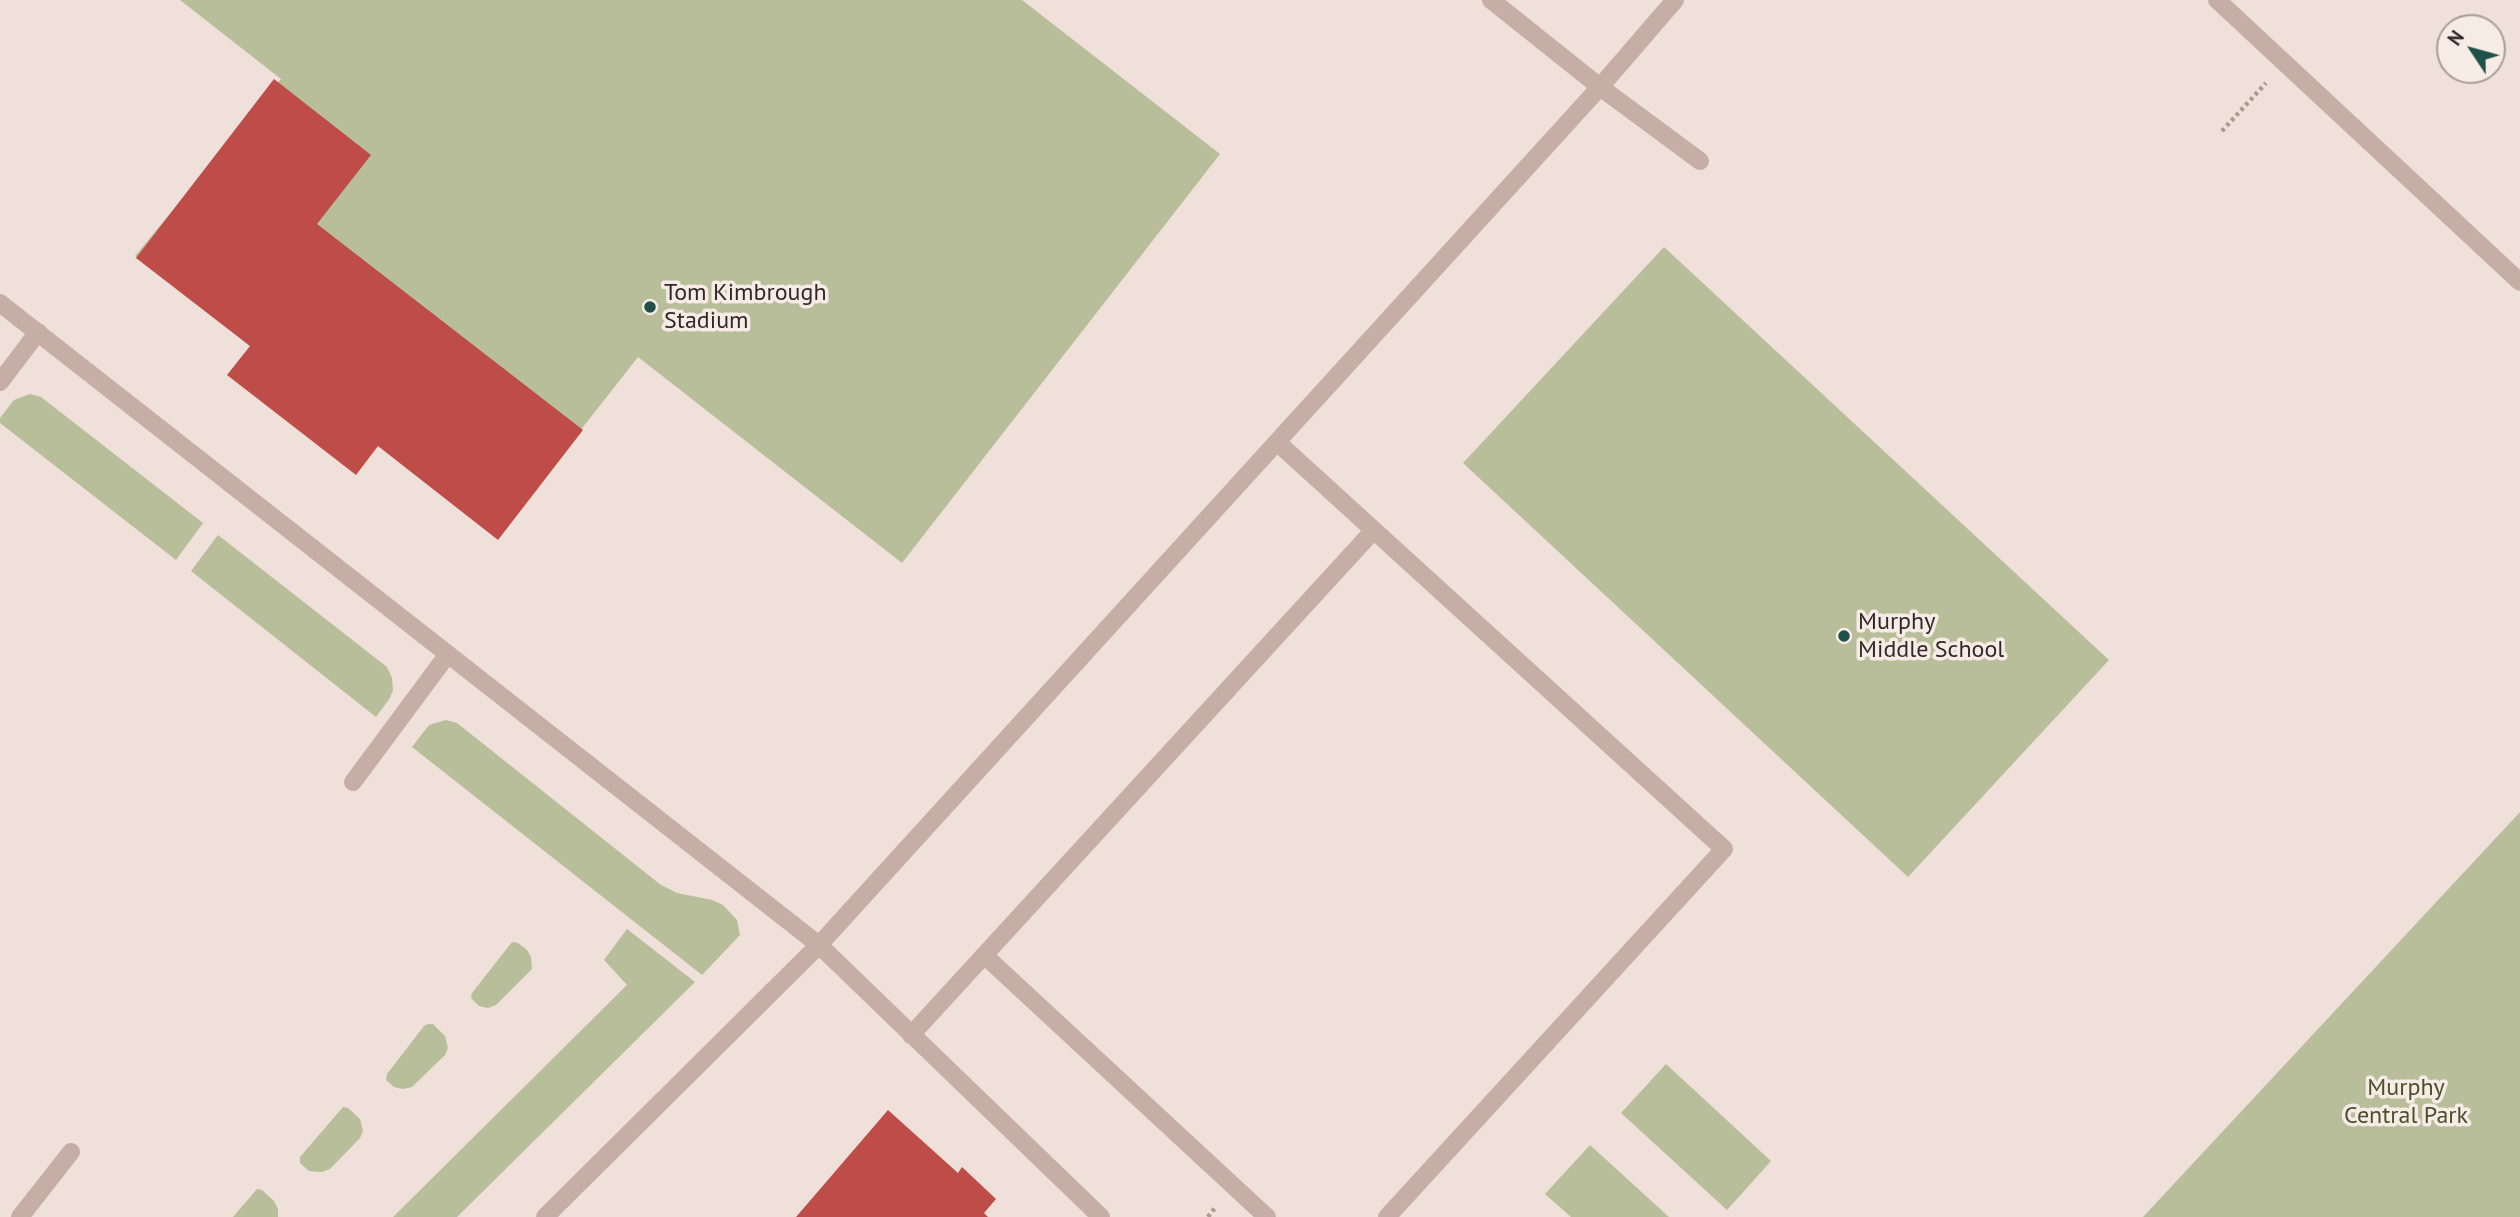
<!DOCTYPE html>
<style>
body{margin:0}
#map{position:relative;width:2520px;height:1217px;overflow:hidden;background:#efe0d9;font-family:"PT Sans",sans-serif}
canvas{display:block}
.north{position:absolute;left:2436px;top:14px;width:70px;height:70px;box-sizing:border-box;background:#f7ebe5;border:2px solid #a99d99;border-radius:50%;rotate:306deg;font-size:19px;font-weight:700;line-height:28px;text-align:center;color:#332826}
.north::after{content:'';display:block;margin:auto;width:24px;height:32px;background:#1f514a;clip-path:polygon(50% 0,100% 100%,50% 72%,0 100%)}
</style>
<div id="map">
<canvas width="2520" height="1217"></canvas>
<div class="north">N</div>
</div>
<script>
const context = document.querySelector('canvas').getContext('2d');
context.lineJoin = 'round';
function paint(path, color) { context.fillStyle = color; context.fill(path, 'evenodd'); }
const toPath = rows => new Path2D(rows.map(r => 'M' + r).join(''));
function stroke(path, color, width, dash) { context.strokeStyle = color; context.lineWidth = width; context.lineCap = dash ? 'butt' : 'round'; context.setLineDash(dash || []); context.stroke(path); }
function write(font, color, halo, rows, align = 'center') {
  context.font = font + ' "PT Sans",sans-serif'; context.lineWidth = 7; context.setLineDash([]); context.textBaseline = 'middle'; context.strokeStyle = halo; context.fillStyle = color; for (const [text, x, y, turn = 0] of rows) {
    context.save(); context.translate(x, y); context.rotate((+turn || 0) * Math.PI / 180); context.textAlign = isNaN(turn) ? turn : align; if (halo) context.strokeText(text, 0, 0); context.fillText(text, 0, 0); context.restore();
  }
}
paint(toPath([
 [180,0,1022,0,1220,154,902,563,638,357,496,538,135,256,281,79],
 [1664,247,2109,660,1908,877,1463,463],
 [30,394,41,397,203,523,176,560,0,423,0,418,14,400],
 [218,535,387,667,392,678,393,690,390,698,376,717,191,571],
 [446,720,457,723,661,885,677,893,712,900,723,905,737,920,740,935,702,975,412,747,429,725],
 [2520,812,2520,1217,2143,1217],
 [627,929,695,982,457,1217,393,1217,627,985,604,960],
 [512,942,518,943,527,950,531,957,532,969,496,1005,488,1008,479,1006,471,998,472,993],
 [428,1024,433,1024,445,1036,448,1048,445,1055,412,1087,403,1089,394,1087,386,1080,387,1074,424,1026],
 [1666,1064,1771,1161,1727,1210,1621,1113],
 [343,1107,348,1108,360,1119,363,1131,360,1138,330,1169,322,1172,309,1171,300,1163,300,1157],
 [1590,1145,1669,1217,1571,1217,1545,1194],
 [257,1189,262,1190,274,1201,278,1209,278,1217,233,1217]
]), '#b8bd9a');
paint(toPath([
 [274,79,371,155,317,224,583,430,498,540,378,446,356,475,227,375,250,346,136,258],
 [888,1110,958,1173,962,1167,996,1199,984,1213,988,1217,796,1217]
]), '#be4c48');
stroke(toPath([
 [2222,131,2266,83],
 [1208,1217,1215,1208]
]), '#b29890', 4.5, [3.5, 3.5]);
stroke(toPath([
 [1491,0,1600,87,1700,161],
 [2217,0,2520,282],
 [0,303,819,945,1101,1217],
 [0,382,38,332],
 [1277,442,1724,849,1387,1217],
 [353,782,448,654],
 [984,955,1267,1217],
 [911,1035,1374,530],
 [20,1217,71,1152],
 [545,1217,819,945,1600,87,1675,0]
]), '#c6aea6', 18);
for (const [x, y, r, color] of [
 [650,307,7,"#1f514a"],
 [1844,636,7,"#1f514a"]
]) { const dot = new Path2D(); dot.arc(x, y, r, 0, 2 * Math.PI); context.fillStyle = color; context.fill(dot); stroke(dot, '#f7ebe5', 2.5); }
write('24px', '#332826', '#f7ebe5', [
 ["Tom Kimbrough",664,293],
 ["Stadium",664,321],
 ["Murphy",1858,622],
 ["Middle School",1858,650]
], 'left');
write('24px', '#4a4f2c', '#f7ebe5', [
 ["Murphy",2406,1088],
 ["Central Park",2406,1116]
]);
</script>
